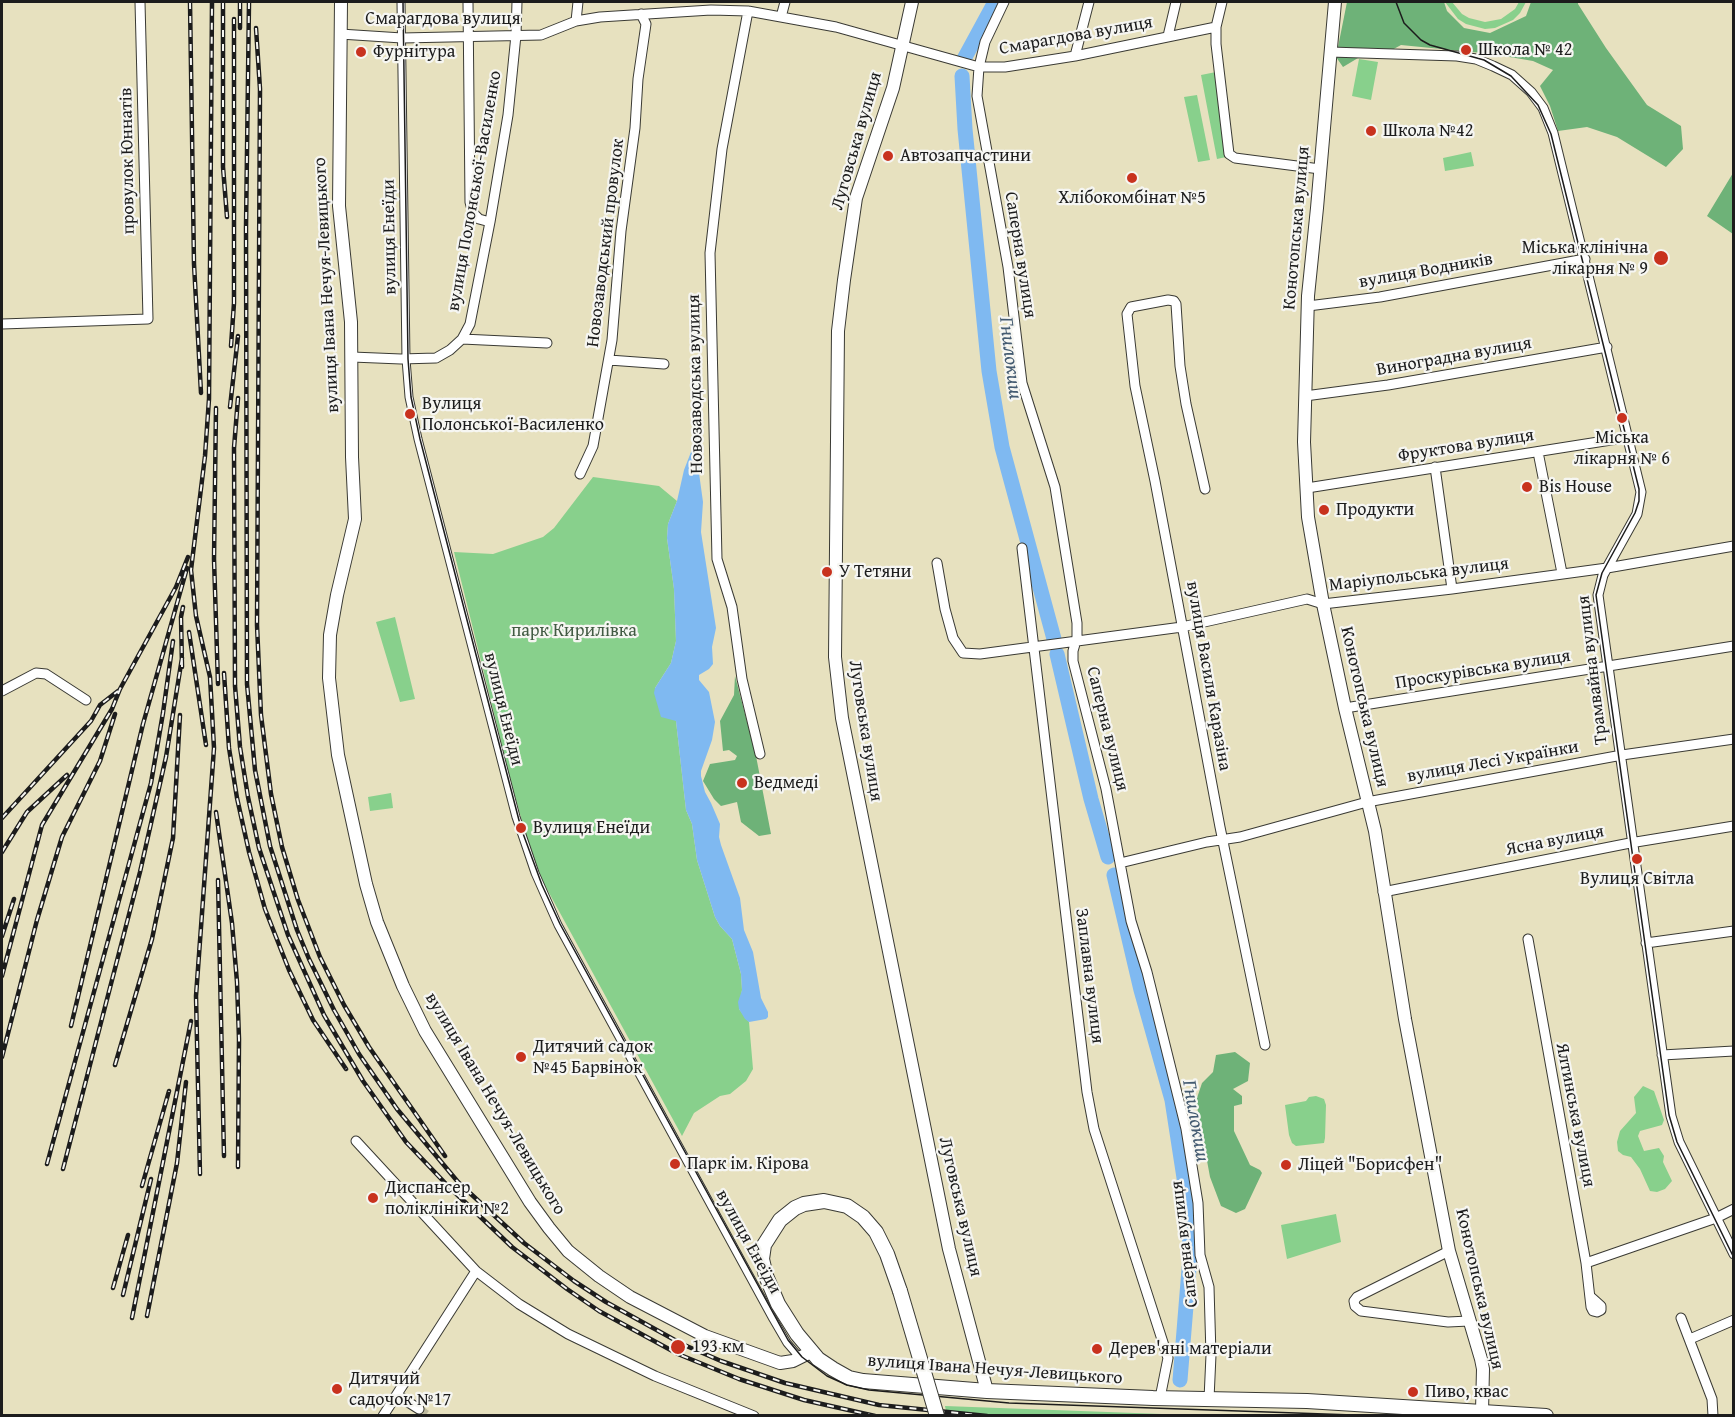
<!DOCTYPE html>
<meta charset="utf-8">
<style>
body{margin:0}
#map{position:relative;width:1735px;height:1417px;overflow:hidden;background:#e7e1bf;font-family:"Gentium Book Plus",serif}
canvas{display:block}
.frame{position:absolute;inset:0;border:3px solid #1c1c1c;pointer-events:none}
</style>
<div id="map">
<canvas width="1735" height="1417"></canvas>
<div class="frame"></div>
</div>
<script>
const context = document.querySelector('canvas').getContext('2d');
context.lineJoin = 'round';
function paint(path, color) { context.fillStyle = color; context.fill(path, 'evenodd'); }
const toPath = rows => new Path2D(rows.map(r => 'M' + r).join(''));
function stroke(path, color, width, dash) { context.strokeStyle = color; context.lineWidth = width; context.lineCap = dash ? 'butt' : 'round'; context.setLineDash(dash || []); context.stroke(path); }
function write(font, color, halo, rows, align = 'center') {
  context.font = font + ' "Gentium Book Plus",serif'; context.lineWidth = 4.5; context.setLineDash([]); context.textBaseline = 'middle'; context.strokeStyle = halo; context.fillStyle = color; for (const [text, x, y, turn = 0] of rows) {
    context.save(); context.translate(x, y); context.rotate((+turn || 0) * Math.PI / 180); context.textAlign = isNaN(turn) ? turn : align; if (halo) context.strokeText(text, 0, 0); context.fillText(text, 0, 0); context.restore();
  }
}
paint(toPath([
 [1445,2,1452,2,1462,14,1469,18,1485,22,1501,19,1515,9,1519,2,1526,2,1520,13,1513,20,1495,28,1485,29,1466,24,1458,19],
 [1359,59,1378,62,1371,100,1352,96],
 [1216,72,1226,157,1217,159,1201,75],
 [1197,95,1210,160,1198,162,1184,97],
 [1471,152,1474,166,1445,171,1443,158],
 [593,477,659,486,677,501,668,524,667,538,674,589,676,641,671,663,655,688,676,721,686,810,692,824,697,860,715,917,720,926,732,939,741,974,742,990,739,1009,749,1022,753,1069,746,1081,730,1094,720,1096,694,1113,682,1136,542,880,526,835,512,786,454,552,493,554,543,537,554,528],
 [395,617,415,699,400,702,376,622],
 [391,793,393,808,370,811,368,797],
 [1643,1086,1654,1091,1664,1120,1662,1125,1640,1131,1638,1136,1644,1151,1659,1148,1664,1156,1663,1162,1672,1181,1665,1189,1657,1192,1650,1191,1640,1169,1631,1157,1623,1155,1618,1151,1617,1142,1620,1131,1636,1113,1634,1097],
 [1316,1096,1324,1099,1326,1105,1325,1138,1324,1143,1296,1146,1292,1143,1289,1135,1285,1105,1306,1101,1309,1097],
 [1336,1214,1341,1242,1287,1259,1281,1225],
 [945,1406,1189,1415,1244,1415,947,1416]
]), '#88d08c');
paint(toPath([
 [1347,2,1444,2,1447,11,1464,28,1490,33,1526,16,1531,2,1578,2,1578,4,1606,48,1647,105,1681,126,1683,149,1666,167,1617,137,1587,127,1558,131,1550,106,1540,86,1553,70,1533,61,1492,54,1401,45,1390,51,1373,49,1343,67,1336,57],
 [1733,173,1733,234,1707,216],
 [735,676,756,756,771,834,759,836,741,822,737,802,721,806,714,799,703,781,710,764,735,760,737,756,729,750,723,751,720,721,734,695],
 [1235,1052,1250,1063,1248,1081,1233,1089,1242,1096,1242,1104,1234,1106,1234,1131,1250,1165,1260,1170,1262,1173,1245,1209,1236,1213,1221,1206,1210,1177,1196,1101,1202,1083,1213,1072,1216,1055]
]), '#6eb278');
paint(toPath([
 [695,448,699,451,701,467,699,473,703,502,701,532,716,628,712,647,713,664,709,669,699,675,699,680,709,692,715,722,712,740,701,771,701,776,705,792,711,803,720,824,719,837,721,845,740,898,744,930,753,952,761,998,768,1012,768,1017,766,1019,749,1022,745,1019,739,1009,738,1002,742,990,741,974,732,939,720,926,715,917,697,860,692,824,686,810,676,721,661,717,654,693,655,688,671,663,676,641,674,589,667,538,668,524,677,501,684,470,691,452]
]), '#7fb9f1');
stroke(toPath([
 [964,59,995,2],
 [962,76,965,129,989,371,1002,447,1054,639],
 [1057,654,1091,799,1108,857],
 [1114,875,1141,990,1172,1100,1189,1210,1190,1257,1180,1380]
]), '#7fb9f1', 15);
stroke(toPath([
 [419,1409,428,1416]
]), '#beba9e', 9, [9, 4.5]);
const pedestrian = toPath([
 [401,2,406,359,409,397,418,439,516,817,535,873,558,925,773,1319,787,1343,800,1358]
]);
const minor = toPath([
 [468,2,470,202,473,213,479,219,490,222],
 [1004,2,985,42,979,67,977,96,1008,267,1022,383,1055,487,1077,623,1077,637,1073,651,1073,661,1106,789,1131,921,1147,972,1186,1129,1198,1203,1200,1255,1209,1287,1211,1355,1209,1399],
 [1222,2,1216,27,1216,44,1229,154,1235,158,1320,169],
 [748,11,722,149,710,253,717,559,732,607,742,679,760,754],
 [781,17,785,2],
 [576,21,578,2],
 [340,34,402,38,541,35,576,21,600,17,711,10,748,11,836,27,979,67,1005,67,1075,56,1216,27],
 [1168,36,1176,2],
 [1330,52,1457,56,1476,59,1493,66,1512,75,1531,92,1543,108,1553,133,1641,492,1637,514,1603,575,1598,595,1671,1116,1679,1142,1734,1254],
 [1075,56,1089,2],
 [1308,306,1380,297,1585,259],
 [2,324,148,319,140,2],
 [462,339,547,343],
 [352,357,401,359,436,358,450,350,462,339,470,324,490,222,508,115,516,35,517,2],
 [609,360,664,364],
 [1305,396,1388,385,1607,347],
 [1538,452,1562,573],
 [1435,467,1452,589],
 [580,474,593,446,612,340,621,231,635,128,638,79,646,24,641,14],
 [1307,488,1630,437],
 [1205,489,1186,404,1180,366,1176,304,1174,301,1168,300,1131,307,1127,314,1135,386,1155,481,1220,827,1265,1045],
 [1022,548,1087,1092,1094,1129,1168,1358,1160,1398],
 [937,563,945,609,953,638,963,653,980,654,1182,627,1307,599,1323,604,1452,589,1607,568,1734,546],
 [2,691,36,673,46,674,86,700],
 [1345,708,1734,646],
 [1120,863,1207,842,1240,837,1367,802,1622,755,1734,739],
 [1383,892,1630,843,1734,826],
 [1528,939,1586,1263,1591,1307,1593,1311,1597,1312,1601,1310,1601,1306,1591,1297],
 [1646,943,1734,931],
 [1662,1055,1734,1051],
 [356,1141,476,1271,519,1304,568,1334,655,1376,754,1416],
 [1449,1251,1357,1297,1354,1301,1355,1306,1361,1311,1448,1322,1469,1321],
 [1586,1263,1716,1218,1734,1209],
 [1681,1318,1712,1399,1713,1416],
 [1690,1339,1734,1320],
 [397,1395,419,1409],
 [383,1416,476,1271]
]);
const tertiary = toPath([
 [341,2,339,206,351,322,352,457,355,519,337,595,330,635,329,678,338,755,366,884,377,922,403,986,425,1031,530,1202,549,1228,568,1251,599,1276,630,1297,705,1336,780,1363,793,1361,811,1352],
 [912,2,893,88,856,198,844,280,838,331,835,657,842,718,949,1249,987,1391],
 [1335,2,1317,208,1308,296,1304,442,1308,517,1323,604,1345,708,1375,831,1405,1019,1449,1251,1481,1359,1483,1369,1482,1411]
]);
const secondary = toPath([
 [900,1291,887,1254,876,1232,863,1217,847,1206,824,1201,804,1204,795,1208,780,1220,764,1245,762,1259,766,1276,778,1304,797,1334,818,1359,833,1369,849,1378,863,1381,987,1391,1153,1398,1307,1401,1546,1416]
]);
stroke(pedestrian, '#3a3a34', 9);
stroke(minor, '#3a3a34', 11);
stroke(tertiary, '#3a3a34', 14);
stroke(secondary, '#3a3a34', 16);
stroke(pedestrian, '#fff', 7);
stroke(minor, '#fff', 9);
stroke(tertiary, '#fff', 12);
stroke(secondary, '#fff', 14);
stroke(toPath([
 [403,2,408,359,411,397,420,439,521,828,542,885,560,924,788,1340,802,1357,827,1376,847,1385,869,1390,1009,1403,1382,1416],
 [1396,2,1404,23,1421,40,1430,45,1484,60,1511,76,1538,105,1551,134,1639,489,1639,501,1635,513,1602,573,1596,595,1669,1115,1677,1142,1734,1258]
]), '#1c1c1c', 1.5);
const rail = toPath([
 [190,2,194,264,201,393],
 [223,2,223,167,227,217],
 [240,2,240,28],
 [249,2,246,227,247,684,255,770,270,846,297,930,309,959,334,1010,359,1054,397,1109,458,1182,524,1243,574,1281,606,1302,682,1344,721,1361,785,1383,879,1405,987,1416],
 [256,28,260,89,257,625,261,715,271,794,282,847,298,900,320,957,344,1005,369,1047,445,1156],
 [231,346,234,303,234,19],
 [238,398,234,448,235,686,240,747,248,797,259,848,288,935,324,1015,363,1081,406,1142,447,1185,512,1247,567,1289,599,1311,678,1354,739,1379,804,1400,875,1416],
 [230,407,238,336],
 [216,408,214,559,218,684],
 [189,632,206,745],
 [182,667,181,617,183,607],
 [224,673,229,748,237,798,249,852,265,909,289,970,313,1020,346,1069],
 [216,812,232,923,237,982,239,1039,238,1167],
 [2,818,91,721,100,705,118,691],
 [2,852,27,812,67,775],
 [218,880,224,1156],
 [2,936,14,899],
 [2,976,42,825,112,709,120,689,176,587,188,557],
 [71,1026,143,724,187,568],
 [2,1057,37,920,62,837,100,761,115,714],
 [115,1065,152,939,173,838,180,715],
 [47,1164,151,783,163,713,173,641],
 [63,1169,140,872,166,757,182,658],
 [200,1174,196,996,214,748,210,677,196,616,191,570,205,456,209,399,212,2],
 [142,1186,169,1091],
 [113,1288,128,1235],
 [123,1295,151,1179],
 [147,1316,177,1163,186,1082],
 [132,1318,191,1021]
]);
stroke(rail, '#1c1c1c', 4.5);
stroke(rail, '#f6f6f2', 2, [7]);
const secondaryBridge = toPath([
 [900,1291,937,1416]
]);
stroke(secondaryBridge, '#3a3a34', 16, []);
stroke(secondaryBridge, '#fff', 14);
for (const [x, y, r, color] of [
 [1466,50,6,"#c8321e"],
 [361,52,6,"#c8321e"],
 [1371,131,6,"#c8321e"],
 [888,156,6,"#c8321e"],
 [1132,178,6,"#c8321e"],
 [1661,258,8,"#c8321e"],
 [410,414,6,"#c8321e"],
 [1622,418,6,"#c8321e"],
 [1527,487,6,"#c8321e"],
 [1324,510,6,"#c8321e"],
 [827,572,6,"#c8321e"],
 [742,783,6,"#c8321e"],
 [521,828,6,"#c8321e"],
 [1637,859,6,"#c8321e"],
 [521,1057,6,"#c8321e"],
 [675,1164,6,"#c8321e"],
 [1286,1165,6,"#c8321e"],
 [373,1198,6,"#c8321e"],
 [678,1347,8,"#c8321e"],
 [1097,1349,6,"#c8321e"],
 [337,1389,6,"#c8321e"],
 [1413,1392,6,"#c8321e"]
]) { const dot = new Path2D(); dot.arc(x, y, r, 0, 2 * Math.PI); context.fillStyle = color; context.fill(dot); stroke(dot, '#f6f6f2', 2); }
write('18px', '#1c1c1c', '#f6f6f2', [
 ["Смарагдова вулиця",443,19],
 ["Смарагдова вулиця",1076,36,-10],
 ["Луговська вулиця",857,141,-74],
 ["провулок Юннатів",128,161,-91],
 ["вулиця Полонської-Василенко",475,191,-80],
 ["Конотопська вулиця",1297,228,-85],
 ["вулиця Енеїди",390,237,-91],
 ["Новозаводський провулок",606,243,-83],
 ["Саперна вулиця",1020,255,81],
 ["вулиця Водників",1426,271,-10],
 ["вулиця Івана Нечуя-Левицького",327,285,-93],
 ["Виноградна вулиця",1454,357,-10],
 ["Новозаводська вулиця",696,384,-91],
 ["Фруктова вулиця",1466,446,-9],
 ["Маріупольська вулиця",1419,575,-7],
 ["Проскурівська вулиця",1483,670,-9],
 ["Трамвайна вулиця",1593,670,-97],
 ["вулиця Василя Каразіна",1208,676,80],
 ["Конотопська вулиця",1364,707,77],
 ["вулиця Енеїди",503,709,76],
 ["Саперна вулиця",1107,729,76],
 ["Луговська вулиця",865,731,81],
 ["вулиця Лесі Українки",1493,762,-10],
 ["Ясна вулиця",1555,841,-11],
 ["Заплавна вулиця",1089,976,83],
 ["вулиця Івана Нечуя-Левицького",495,1104,59],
 ["Ялтинська вулиця",1575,1115,79],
 ["Луговська вулиця",960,1207,77],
 ["вулиця Енеїди",748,1242,61],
 ["Саперна вулиця",1185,1244,-97],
 ["Конотопська вулиця",1479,1289,77],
 ["вулиця Івана Нечуя-Левицького",995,1370,4]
]);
write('18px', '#1c1c1c', '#f6f6f2', [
 ["Школа № 42",1478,50],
 ["Фурнітура",373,52],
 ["Школа №42",1383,131],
 ["Автозапчастини",900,156],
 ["Хлібокомбінат №5",1132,198,"center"],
 ["Міська клінічна",1648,248,"right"],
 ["лікарня № 9",1648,269,"right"],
 ["Вулиця",422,404],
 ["Полонської-Василенко",422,425],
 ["Міська",1622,438,"center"],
 ["лікарня № 6",1622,459,"center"],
 ["Bis House",1539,487],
 ["Продукти",1336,510],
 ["У Тетяни",839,572],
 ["Ведмеді",754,783],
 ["Вулиця Енеїди",533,828],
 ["Вулиця Світла",1637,879,"center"],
 ["Дитячий садок",533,1047],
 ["№45 Барвінок",533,1068],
 ["Парк ім. Кірова",687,1164],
 ["Ліцей \"Борисфен\"",1298,1165],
 ["Диспансер",385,1188],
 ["поліклініки №2",385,1209],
 ["193 км",692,1347],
 ["Дерев'янi матерiали",1109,1349],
 ["Дитячий",349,1379],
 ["садочок №17",349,1400],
 ["Пиво, квас",1425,1392]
], 'left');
write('18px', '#425b43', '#f6f6f2', [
 ["парк Кирилівка",574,631]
]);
write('italic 20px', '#445b71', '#f6f6f2', [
 ["Гнилокиш",1010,358,83],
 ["Гнилокиш",1195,1121,80]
]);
</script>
